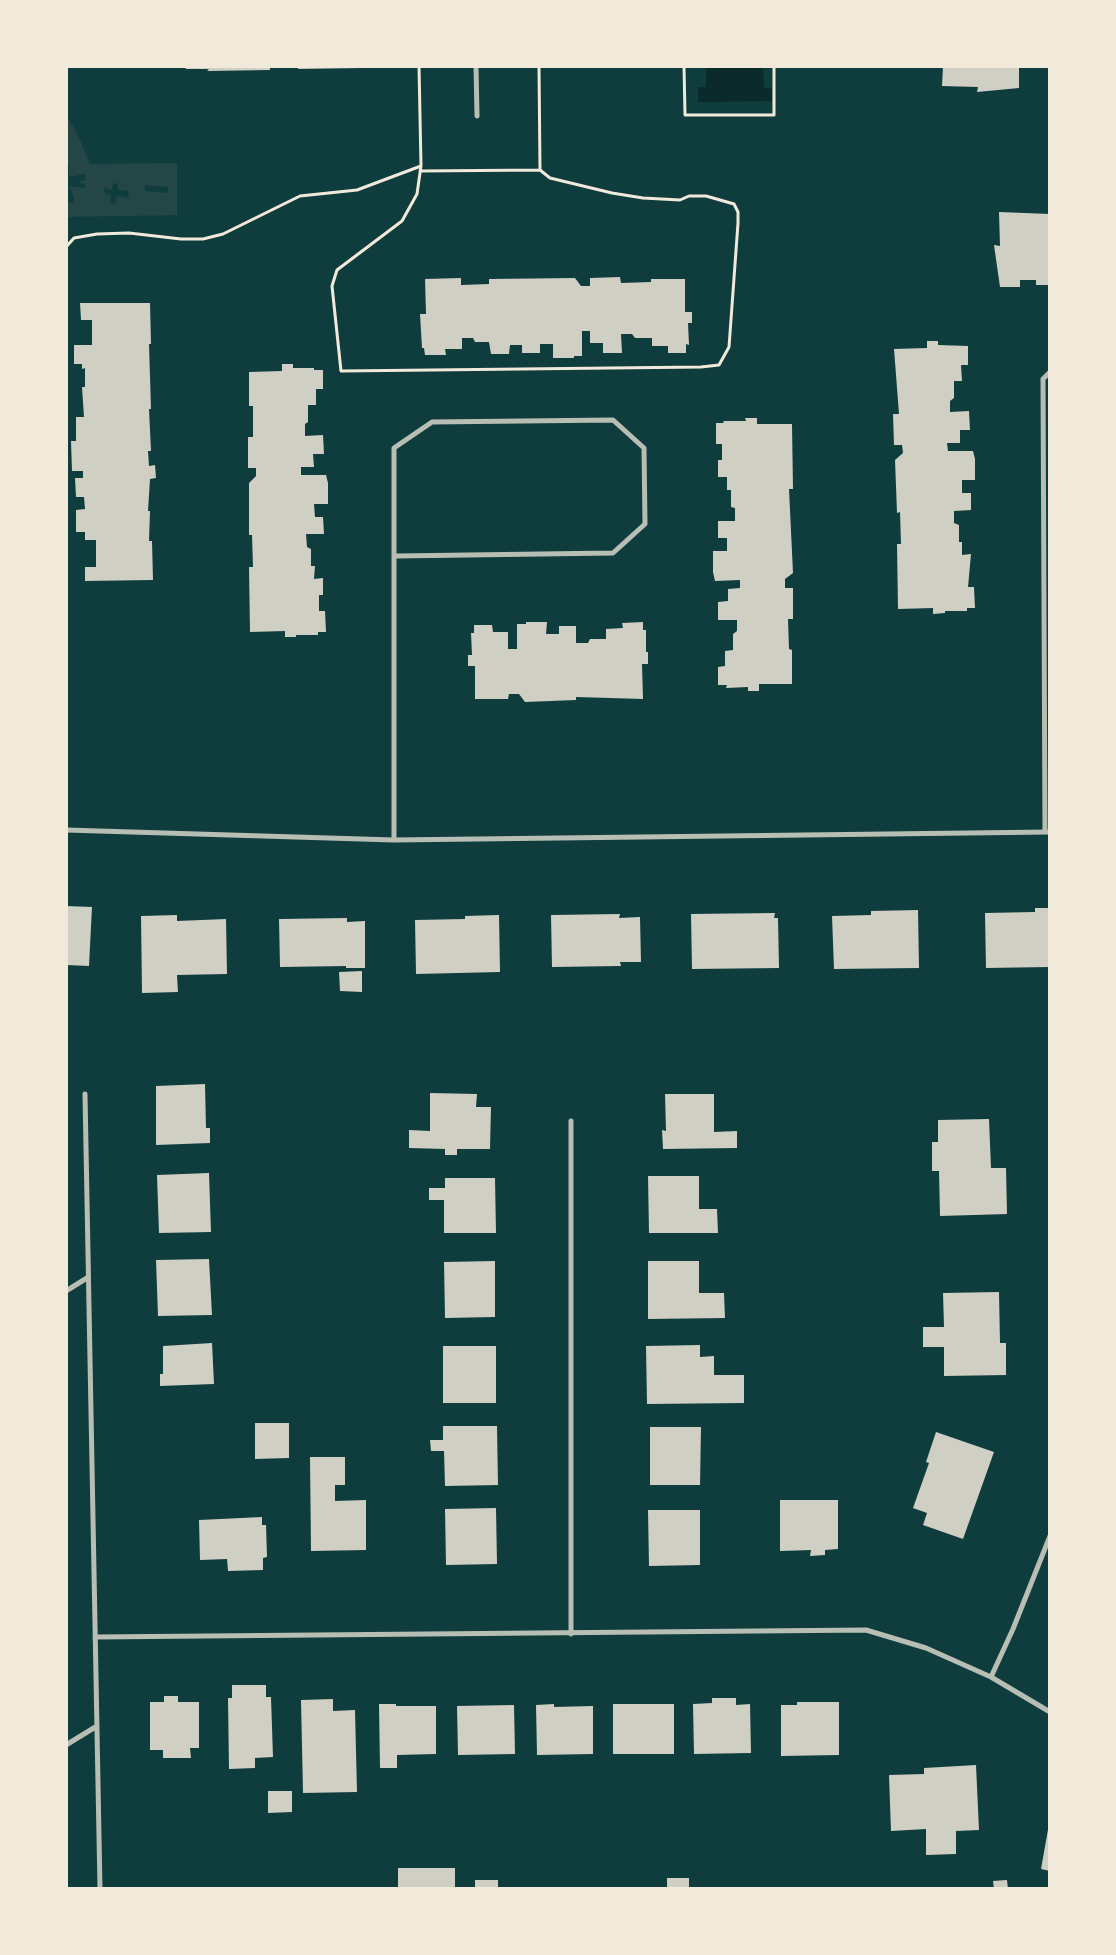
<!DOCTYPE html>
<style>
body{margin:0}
#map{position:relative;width:1116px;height:1955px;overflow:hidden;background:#0f3d3e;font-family:"Fira Sans Condensed",sans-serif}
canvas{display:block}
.frame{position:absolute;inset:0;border:68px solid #f1e9da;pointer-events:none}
</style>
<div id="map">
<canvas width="1116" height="1955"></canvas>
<div class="frame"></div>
</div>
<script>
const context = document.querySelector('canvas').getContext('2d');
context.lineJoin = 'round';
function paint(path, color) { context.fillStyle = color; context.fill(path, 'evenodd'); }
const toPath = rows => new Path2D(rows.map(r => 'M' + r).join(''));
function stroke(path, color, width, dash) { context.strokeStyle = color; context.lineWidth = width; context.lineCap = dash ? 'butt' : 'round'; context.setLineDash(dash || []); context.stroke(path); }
paint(toPath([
 [66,115,77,133,90,164,177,163,177,215,66,217,66,196,67,203,74,203,74,197,69,186,85,188,85,184,78,182,85,180,85,174,69,177,69,163,66,163],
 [113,183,118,184,118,190,129,191,128,198,117,196,115,204,110,203,111,195,103,193,104,188,112,190],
 [145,185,168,187,168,193,145,191]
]), '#244646');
paint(toPath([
 [706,66,763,66,764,88,772,88,772,101,698,102,698,87,706,87]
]), '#0a2a2b');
paint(toPath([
 [184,66,270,66,270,70,207,71,209,69,186,69],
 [299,66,362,66,362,68,298,69],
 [943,66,1019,67,1019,88,977,92,978,87,942,86],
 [999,212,1050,214,1050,285,1036,285,1036,280,1020,280,1020,287,1000,287,994,245,1000,246],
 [620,277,621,283,651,282,651,279,685,279,685,312,692,312,692,323,688,323,689,345,686,344,686,353,668,353,668,346,652,346,652,338,635,338,632,334,621,334,622,353,603,353,603,343,590,343,590,331,582,331,582,356,574,356,574,358,553,358,553,344,540,344,540,353,522,353,522,345,510,345,509,354,491,354,489,342,475,342,473,338,462,338,462,349,445,349,446,355,425,355,424,348,422,348,420,314,426,314,425,279,461,278,461,285,489,284,489,279,575,278,581,286,590,286,590,278],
 [80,303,150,303,151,344,149,344,151,409,149,409,151,451,148,451,149,466,155,465,156,478,150,479,148,511,150,511,149,541,152,541,153,580,85,581,85,567,96,567,96,540,85,540,85,532,76,532,76,510,85,509,84,497,76,497,75,478,83,478,83,471,72,471,71,441,76,441,76,417,84,417,82,387,85,387,85,368,82,369,82,364,74,364,74,345,92,345,92,320,81,320],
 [927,341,938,341,938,345,968,346,968,365,961,365,962,381,954,381,954,398,950,401,950,412,969,411,970,430,960,430,960,443,947,443,948,451,973,451,975,459,975,480,962,480,962,493,971,493,971,510,954,511,954,523,959,525,959,542,962,542,962,555,971,554,968,587,974,587,975,608,967,608,967,611,945,611,945,613,933,614,933,608,898,609,897,544,901,544,900,512,897,513,895,460,903,453,902,445,894,445,893,414,899,414,894,349,927,348],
 [282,364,293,364,293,368,314,368,314,370,323,370,323,389,316,389,316,405,308,405,308,422,305,424,305,436,323,435,324,454,313,454,314,467,301,467,301,475,326,475,328,483,328,504,314,504,315,517,323,517,324,534,306,534,307,547,311,549,311,566,315,566,314,579,323,578,323,595,319,595,319,611,325,611,326,632,318,632,318,635,296,635,296,637,285,637,285,631,250,632,249,567,253,567,252,535,249,535,249,483,256,476,256,468,248,468,248,437,253,437,253,406,249,406,249,372,282,371],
 [745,418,757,418,757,424,792,424,793,489,789,489,793,573,785,579,785,588,793,588,793,619,788,619,789,649,792,650,792,684,759,684,759,691,748,691,748,687,726,688,727,685,718,685,718,667,725,666,725,651,733,650,733,634,737,631,737,620,718,620,718,602,728,601,728,589,740,588,740,580,715,581,713,572,713,551,727,551,727,538,718,538,718,521,735,521,735,508,731,507,731,490,727,490,727,477,718,477,718,460,722,460,722,444,716,444,716,423,723,423,724,421,746,421],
 [526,622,547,622,546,634,559,634,559,626,576,626,576,643,588,643,590,639,606,639,606,629,623,628,622,623,643,622,643,630,646,630,646,652,648,652,648,664,642,664,643,699,576,697,576,700,525,702,519,694,509,694,508,699,475,699,475,666,468,666,468,655,472,655,471,633,474,633,474,625,492,625,493,632,508,632,508,649,517,649,517,624,526,624],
 [66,906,92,907,89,966,66,965],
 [1035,908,1050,908,1050,967,986,968,985,913,1035,912],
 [918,910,919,968,834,969,832,916,871,915,871,911],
 [775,913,774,918,778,918,779,968,692,969,691,914],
 [620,914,619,918,640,917,641,962,620,962,621,966,552,967,551,915],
 [177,915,177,921,226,919,227,974,177,975,178,992,142,993,141,916],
 [499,915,500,972,416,974,415,920,465,919,465,916],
 [347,918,347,922,365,921,365,968,346,968,346,966,280,967,279,919],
 [362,971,362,992,340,991,339,972],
 [205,1084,206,1128,210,1128,210,1143,156,1145,156,1086],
 [430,1093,477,1094,476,1107,491,1107,490,1149,457,1149,457,1155,445,1155,445,1149,409,1148,409,1130,430,1131],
 [665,1094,714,1094,714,1132,737,1131,737,1148,663,1149,662,1130,666,1131],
 [989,1119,991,1168,1006,1168,1007,1214,940,1216,939,1171,932,1171,932,1142,938,1142,938,1120],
 [209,1173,211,1232,159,1233,157,1175],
 [648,1176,699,1176,699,1209,717,1209,718,1233,649,1233],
 [445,1178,495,1178,496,1233,444,1233,444,1200,429,1200,429,1188,445,1188],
 [209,1259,212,1315,158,1316,156,1260],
 [495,1261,495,1317,445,1318,444,1262],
 [648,1261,699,1261,699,1293,724,1293,725,1318,648,1319],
 [999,1292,1000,1343,1006,1343,1006,1375,944,1376,944,1347,923,1347,923,1327,944,1327,943,1293],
 [212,1343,214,1384,160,1386,160,1374,163,1374,163,1346],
 [700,1345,700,1357,714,1356,714,1375,744,1375,744,1403,647,1404,646,1346],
 [443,1346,496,1346,496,1403,443,1403],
 [255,1423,289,1423,289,1458,255,1459],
 [443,1426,497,1426,498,1485,445,1486,444,1451,431,1451,430,1440,443,1440],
 [650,1427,701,1427,700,1485,650,1485],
 [936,1432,994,1452,963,1539,923,1525,927,1513,913,1508,929,1463,926,1462],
 [310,1457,345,1457,345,1485,335,1485,335,1501,366,1500,366,1550,311,1551],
 [780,1500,838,1500,838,1549,825,1550,825,1555,810,1556,811,1550,780,1551],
 [496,1508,497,1564,446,1565,445,1509],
 [648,1510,700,1510,700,1565,649,1566],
 [262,1517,262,1525,266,1525,267,1557,263,1558,263,1570,228,1571,227,1559,200,1560,199,1520],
 [232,1685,266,1685,266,1697,271,1697,273,1757,255,1758,255,1768,229,1769,228,1698,232,1698],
 [164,1696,178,1696,178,1702,199,1702,199,1748,190,1748,191,1758,163,1758,163,1750,150,1750,150,1702,164,1702],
 [712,1698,736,1698,736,1705,750,1704,751,1753,694,1754,693,1704,712,1703],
 [333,1699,333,1711,355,1710,357,1792,303,1793,301,1700],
 [797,1702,839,1702,839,1755,781,1756,781,1705,797,1705],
 [379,1704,396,1704,396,1706,436,1706,436,1754,397,1755,397,1768,380,1768],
 [554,1704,554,1707,593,1706,593,1754,537,1755,536,1705],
 [613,1704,674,1704,674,1754,613,1754],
 [514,1705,515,1754,458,1755,457,1706],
 [976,1765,979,1830,956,1831,956,1854,926,1855,926,1829,891,1831,889,1775,924,1774,924,1768],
 [268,1791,292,1791,292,1812,268,1813],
 [1049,1824,1050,1824,1050,1871,1041,1869],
 [398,1868,455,1868,455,1889,398,1889],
 [667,1878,689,1878,689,1889,667,1889],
 [475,1880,498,1880,498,1889,475,1889],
 [1007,1880,1008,1889,994,1889,993,1881]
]), '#cfcfc3');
stroke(toPath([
 [419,66,421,166,417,194,402,221,337,270,332,286,341,371,701,367,719,365,729,347,738,223,738,212,734,204,706,196,689,196,680,200,643,198,612,193,550,178,540,170,420,171],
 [539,66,540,170],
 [684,66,685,115,774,115,774,66],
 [66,247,74,238,97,234,129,233,181,239,203,239,223,234,300,196,357,190,421,166]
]), '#f1e9da', 3);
stroke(toPath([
 [476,66,477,116],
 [66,830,394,840,1050,832],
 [1045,832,1043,379,1050,372],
 [394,840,394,448,432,422,613,420,644,448,645,524,613,553,396,556],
 [85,1094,100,1889],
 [66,1291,87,1278],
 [571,1634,571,1121],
 [95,1637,866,1630,926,1648,991,1677,1050,1712],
 [991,1677,1013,1629,1050,1536],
 [66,1745,97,1726]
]), '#b8beb3', 5);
</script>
